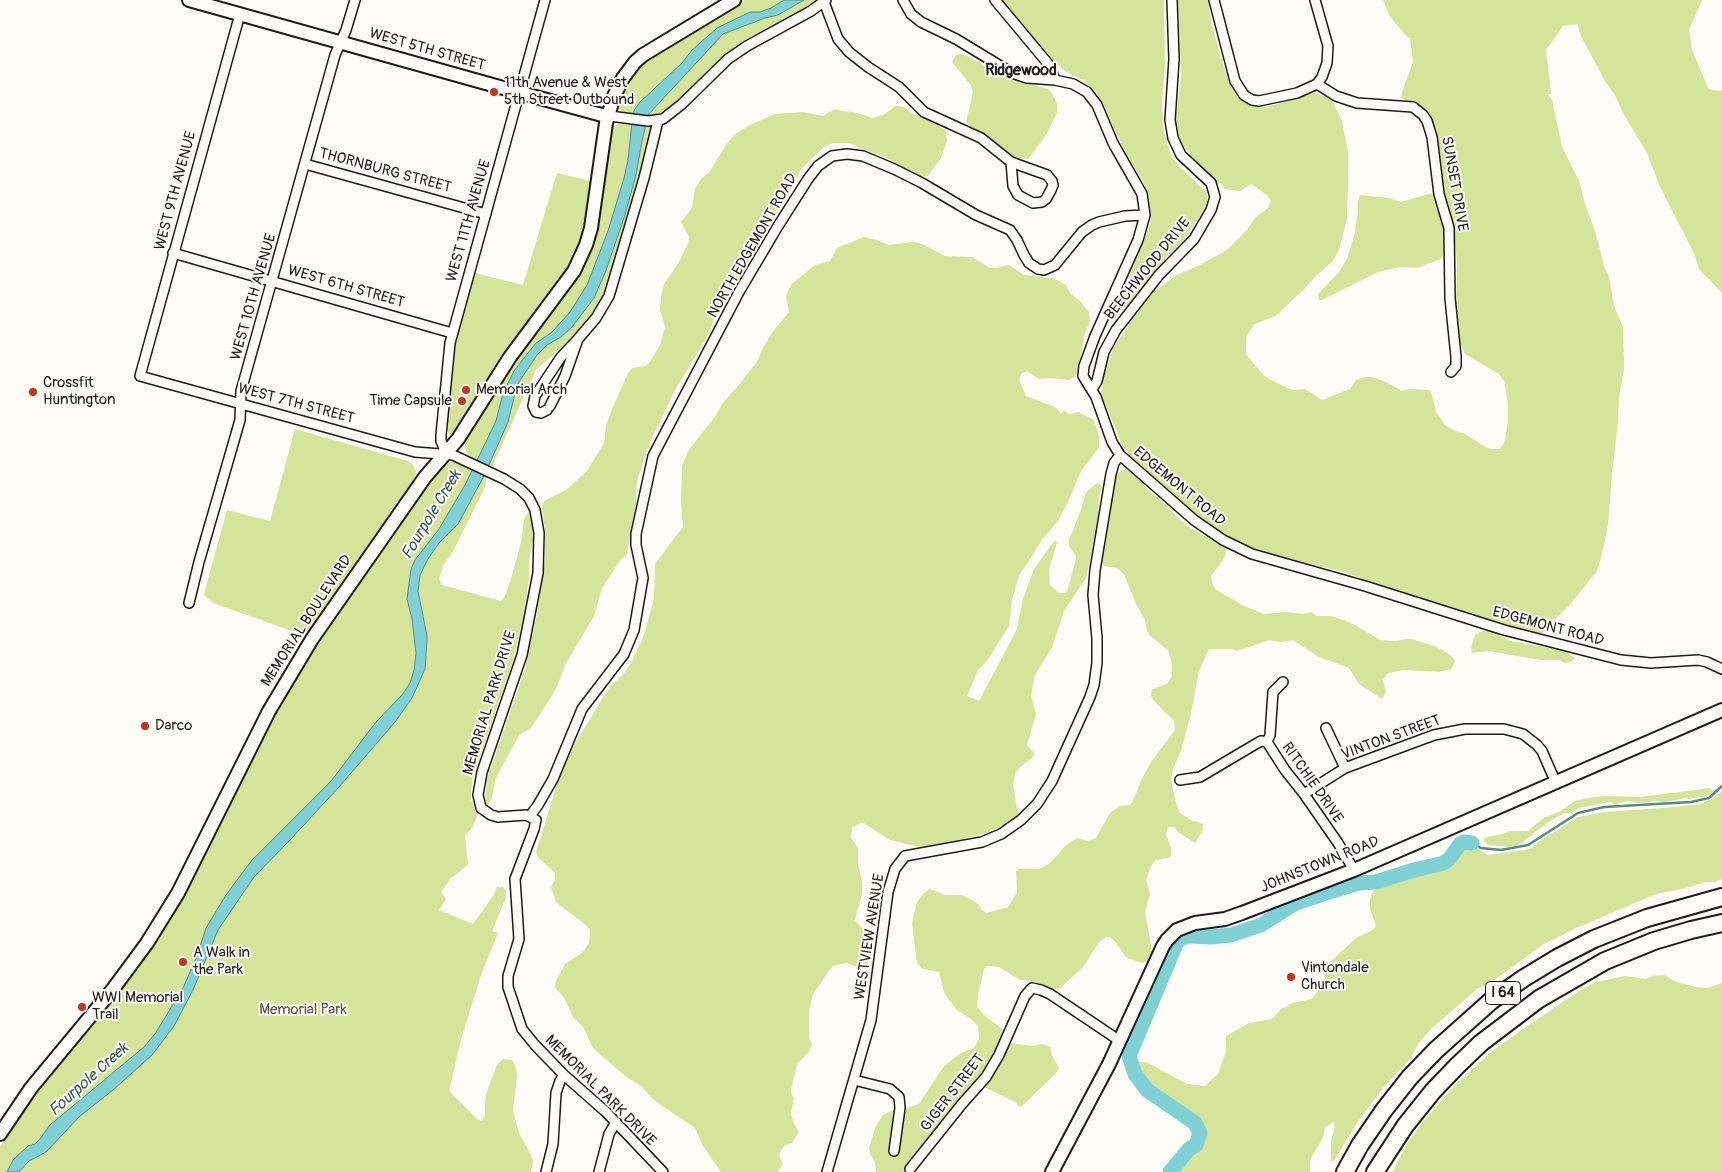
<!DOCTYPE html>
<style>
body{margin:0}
canvas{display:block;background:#fdfcf7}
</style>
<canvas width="1722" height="1172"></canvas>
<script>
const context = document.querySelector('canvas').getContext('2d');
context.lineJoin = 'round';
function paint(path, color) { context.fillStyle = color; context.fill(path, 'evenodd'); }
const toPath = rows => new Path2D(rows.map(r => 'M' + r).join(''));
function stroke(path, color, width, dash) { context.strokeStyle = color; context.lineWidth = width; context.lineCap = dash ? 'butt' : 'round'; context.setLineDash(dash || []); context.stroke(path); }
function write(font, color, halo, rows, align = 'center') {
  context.font = font + ' Pangolin,sans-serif'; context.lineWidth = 4; context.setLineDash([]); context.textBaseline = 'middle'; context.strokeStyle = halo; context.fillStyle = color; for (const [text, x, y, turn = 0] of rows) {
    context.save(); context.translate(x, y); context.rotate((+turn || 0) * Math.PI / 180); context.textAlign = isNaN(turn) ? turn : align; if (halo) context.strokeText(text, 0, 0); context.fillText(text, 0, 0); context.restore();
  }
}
paint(toPath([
 [744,0,819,0,793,15,750,37,730,50,710,68,678,101,665,111,652,116,626,114,619,109,617,104,619,99,632,73,645,60],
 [1001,0,1164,0,1165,69,1162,104,1163,127,1167,144,1172,157,1180,167,1204,190,1207,195,1207,202,1200,216,1181,244,1168,255,1152,277,1140,288,1129,304,1122,309,1119,309,1117,307,1117,301,1126,285,1150,224,1151,214,1148,194,1143,181,1129,159,1109,118,1107,110,1096,92,1083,80,1066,72,1053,60],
 [1178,0,1208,0,1212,26,1225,71,1232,89,1239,98,1249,105,1267,107,1314,93,1328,98,1333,102,1342,121,1348,152,1348,175,1347,219,1339,250,1333,261,1316,276,1304,289,1277,315,1253,325,1246,338,1246,354,1264,376,1269,379,1292,390,1305,389,1322,400,1350,389,1356,380,1365,377,1371,377,1384,381,1402,391,1410,389,1429,390,1432,395,1436,412,1445,425,1453,430,1465,434,1487,448,1493,449,1500,449,1505,441,1508,421,1508,402,1504,381,1499,374,1465,354,1459,340,1456,311,1457,263,1454,233,1451,214,1438,168,1437,134,1433,122,1422,108,1401,98,1402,92,1413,62,1410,38,1407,37,1389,15,1383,0,1702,0,1689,30,1692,50,1708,88,1711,90,1722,91,1722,293,1699,269,1694,253,1660,187,1647,153,1623,113,1616,97,1605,81,1580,34,1578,24,1563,26,1546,50,1551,94,1548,94,1552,100,1562,147,1579,181,1585,204,1595,231,1604,266,1609,277,1614,306,1623,327,1624,360,1624,370,1619,396,1618,422,1612,474,1608,525,1601,558,1597,571,1568,607,1556,618,1544,622,1548,627,1548,630,1539,634,1506,626,1441,606,1344,572,1261,552,1243,545,1230,538,1189,510,1180,501,1140,467,1121,444,1115,427,1101,395,1104,377,1113,348,1143,305,1158,288,1177,275,1198,266,1227,250,1246,231,1255,218,1268,208,1271,201,1267,195,1251,184,1240,191,1225,189,1221,183,1216,182,1214,176,1198,164,1179,140,1176,121,1181,76],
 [961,53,1014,80,1048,89,1052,93,1057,104,1057,113,1046,135,1028,159,1011,157,983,134,970,126,966,121,971,103,973,91,971,85,952,62,955,56],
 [895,106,904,107,915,115,925,117,944,129,946,132,947,141,941,158,928,176,919,177,889,159,849,143,833,143,824,147,802,168,786,196,770,220,742,275,714,314,712,326,705,341,676,388,650,442,637,480,636,504,627,554,619,562,602,588,594,616,565,665,558,684,553,694,531,728,519,735,495,780,492,798,487,805,485,804,487,779,525,669,537,614,539,591,545,561,545,531,542,507,544,501,566,490,587,471,604,443,606,426,610,414,628,373,632,368,645,366,650,362,660,345,665,327,660,309,661,297,664,284,678,264,688,243,689,237,681,222,692,208,695,189,701,179,710,171,726,145,734,135,750,125,775,114,803,112,823,116,835,109,841,111,854,112,873,118,885,114],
 [620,124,648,126,651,128,640,178,604,297,590,319,574,336,536,370,491,469,475,460,468,454,465,448,465,440,501,383,507,370,577,274,610,130,615,125],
 [557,173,595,182,587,230,578,254,454,434,449,434,447,429,455,348,459,330,475,273,523,285],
 [1432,193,1444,227,1446,239,1445,251,1441,259,1417,268,1400,267,1378,272,1322,300,1319,300,1318,294,1339,272,1347,259,1355,233,1358,212,1358,202,1360,195,1389,198,1401,202],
 [864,237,877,240,889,245,913,242,922,244,945,256,972,257,990,268,996,268,1009,265,1024,275,1053,278,1066,285,1070,293,1080,301,1089,312,1090,322,1085,333,1077,374,1074,377,1069,380,1048,378,1039,379,1027,371,1021,374,1019,380,1026,396,1055,407,1061,414,1064,410,1069,414,1078,412,1094,420,1099,435,1099,447,1080,473,1068,502,1057,522,1042,540,1019,576,1012,600,1009,626,987,661,978,670,967,696,979,701,1017,629,1023,599,1034,569,1055,540,1057,542,1049,569,1050,585,1059,593,1065,593,1067,592,1076,559,1076,556,1069,546,1069,540,1081,510,1086,492,1097,483,1102,486,1099,496,1098,520,1086,578,1064,611,1052,647,1035,675,1031,696,1036,714,1027,745,1035,754,1031,759,1020,767,1015,774,1013,785,1018,814,1015,819,987,833,932,846,919,847,890,840,862,822,852,828,851,837,858,848,858,864,862,882,862,894,855,920,861,927,869,932,872,938,868,964,866,966,859,968,846,963,833,966,828,972,813,994,809,1012,809,1037,812,1045,809,1052,797,1064,791,1090,791,1093,794,1098,791,1114,794,1124,799,1132,792,1143,785,1145,781,1150,779,1156,783,1164,781,1167,778,1172,721,1172,703,1146,695,1128,655,1101,641,1086,625,1076,593,1048,583,1027,573,1017,565,999,555,987,556,981,565,964,583,952,589,943,590,931,587,926,556,902,551,887,555,879,555,873,539,858,536,852,559,778,573,747,610,686,622,676,631,663,643,638,654,599,655,564,683,527,681,502,682,466,688,451,717,414,722,404,738,386,757,362,762,350,771,334,789,312,786,295,792,284,815,265,830,261,837,248],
 [295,429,408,461,413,465,416,472,414,481,306,636,216,604,209,600,204,594,227,510,270,521],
 [451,462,458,462,488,475,486,479,485,487,452,553,443,566,439,579,442,585,501,601,505,596,512,576,522,538,524,519,529,511,532,520,533,541,529,560,529,579,523,617,512,664,472,780,471,799,477,816,473,827,465,835,468,865,451,878,441,892,446,899,439,910,473,924,493,896,497,887,503,887,506,891,506,897,492,931,498,933,482,972,461,1039,449,1091,477,1119,482,1121,485,1115,485,1103,486,1094,497,1065,503,1059,512,1060,516,1068,517,1074,513,1111,519,1133,531,1155,533,1161,531,1172,0,1172,0,1147,21,1114,40,1088,125,984,163,930,179,905,258,746,279,706,313,648,438,470],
 [448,534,428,559,420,575,418,591,427,636,425,669,419,683,412,698,395,722,318,809,407,697,416,674,417,568],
 [1126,469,1132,472,1150,492,1161,500,1176,516,1189,527,1225,548,1226,554,1223,560,1211,576,1212,584,1215,589,1242,605,1264,614,1285,612,1302,614,1311,612,1317,616,1330,616,1341,619,1355,625,1380,640,1396,641,1406,639,1412,639,1437,647,1453,657,1455,662,1451,669,1439,672,1405,670,1388,673,1383,680,1386,692,1382,699,1359,684,1349,668,1319,657,1293,640,1281,642,1269,640,1237,651,1231,649,1209,649,1199,671,1191,713,1181,751,1173,769,1171,779,1175,800,1180,813,1191,820,1201,823,1203,824,1203,830,1195,843,1178,832,1174,827,1168,827,1166,834,1171,849,1171,855,1168,858,1155,860,1150,868,1146,880,1150,894,1145,912,1152,951,1149,960,1147,962,1141,963,1130,959,1125,956,1115,941,1109,937,1106,937,1099,942,1083,967,1060,988,1052,990,1046,989,1033,981,1020,980,999,967,987,966,984,969,978,994,977,1007,985,1016,1004,1030,1005,1033,998,1051,979,1080,953,1111,939,1124,903,1172,876,1172,875,1162,870,1154,869,1148,876,1126,883,1115,894,1110,903,1117,907,1108,919,1104,944,1066,961,1053,974,1048,979,1039,978,1026,970,1018,957,1010,949,1000,944,992,939,972,923,969,917,963,912,923,917,902,925,892,930,889,945,895,962,895,968,898,977,903,982,910,987,913,1008,907,1017,893,1016,871,1019,869,1039,869,1049,864,1065,846,1077,838,1087,841,1096,838,1110,813,1120,806,1130,805,1132,803,1142,779,1151,762,1175,730,1174,721,1153,700,1151,695,1152,689,1167,684,1172,676,1172,663,1168,650,1150,636,1147,630,1145,620,1136,604,1124,574,1117,568,1104,566,1101,563,1105,548,1107,525,1114,483,1118,473],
 [1488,630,1511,641,1565,651,1575,658,1571,662,1565,663,1559,660,1540,660,1489,651,1472,653,1471,647,1475,635,1482,631],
 [1710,788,1713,791,1712,793,1706,796,1689,799,1685,798,1666,802,1656,801,1640,803,1628,801,1615,804,1610,802,1579,808,1571,813,1565,813,1555,818,1540,828,1521,844,1510,847,1497,846,1488,845,1484,841,1484,838,1487,837,1503,834,1509,831,1528,831,1543,818,1561,811,1575,801,1588,798,1604,796,1641,797],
 [1722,791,1722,879,1715,882,1706,882,1686,888,1656,894,1574,929,1544,944,1490,983,1477,989,1431,1029,1418,1044,1411,1058,1383,1088,1357,1123,1334,1161,1331,1161,1331,1142,1335,1126,1334,1123,1332,1122,1325,1128,1323,1138,1312,1156,1310,1162,1310,1172,1176,1172,1188,1154,1198,1147,1204,1140,1205,1131,1203,1125,1198,1117,1146,1085,1137,1068,1139,1062,1146,1062,1187,1084,1205,1086,1218,1074,1226,1052,1226,1036,1249,1023,1272,1019,1281,1009,1293,1003,1312,999,1325,981,1324,970,1328,964,1356,938,1373,930,1376,925,1370,909,1370,899,1372,893,1379,886,1391,881,1450,864,1460,851,1469,844,1488,855,1525,850,1531,848,1543,839,1578,817,1606,812,1675,807,1700,804,1712,799],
 [1664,975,1674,981,1695,987,1708,988,1722,983,1722,1172,1393,1172,1406,1145,1422,1123,1455,1085,1490,1053,1516,1034,1579,991,1596,982,1625,976,1646,979,1652,976],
 [1012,1043,1032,1046,1042,1044,1049,1046,1051,1048,1051,1054,1059,1068,1056,1073,1021,1107,1018,1106,1017,1103,1011,1100,984,1087,1006,1050]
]), '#d5e498');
const water = toPath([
 [784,0,804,0,778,15,765,18,723,34,648,115,642,141,636,175,624,218,605,273,594,298,572,327,561,337,547,345,537,355,517,385,508,422,484,476,458,524,439,543,428,559,420,575,418,591,427,636,426,656,425,669,412,698,395,722,339,787,289,841,254,877,218,930,193,990,174,1026,152,1055,113,1090,80,1116,46,1152,29,1161,19,1172,7,1172,13,1160,28,1146,35,1144,40,1139,50,1125,144,1047,155,1034,183,988,197,956,206,928,226,895,252,860,332,780,376,722,402,695,410,683,414,670,416,653,412,619,407,599,411,569,415,560,439,529,465,485,496,421,503,393,514,371,535,344,552,332,570,312,587,285,608,231,624,178,628,160,633,113,635,109,640,102,682,63,692,50,717,28,750,12,760,12,771,8,784,0]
]);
paint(water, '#80d1d6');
stroke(water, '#58898c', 1);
stroke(toPath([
 [1472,843,1481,848,1501,850,1528,845,1578,813,1604,807,1691,802,1709,798,1722,786]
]), '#58898c', 2.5);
stroke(toPath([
 [1170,1172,1189,1149,1196,1145,1200,1133,1195,1123,1147,1090,1135,1074,1129,1056,1176,944,1180,939,1189,936,1210,937,1231,935,1261,925,1294,904,1329,892,1359,883,1376,882,1414,870,1444,863,1450,858,1460,844,1464,842,1472,843]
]), '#80d1d6', 15);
const street = toPath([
 [903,0,911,14,921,22,956,39,1012,73,1027,78,1055,80,1073,84,1087,92,1097,105,1113,143,1142,194,1145,215,1138,240,1095,336,1084,366,1083,376,1096,397,1112,442,1120,455,1194,520,1223,540,1252,554,1365,586,1504,630,1621,660,1651,663,1698,660,1707,662,1722,669],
 [995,0,1050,66,1055,80],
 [1214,0,1235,81,1244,95,1252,100,1259,101,1297,93,1317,84,1322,77,1327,63,1328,46,1315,0],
 [824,2,838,39,849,52,868,67,899,87,924,112,981,138,1011,162,1047,175,1052,181,1053,185,1051,190,1046,199,1042,202,1033,203,1018,195,1013,186,1011,162],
 [240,14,140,376,415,452,453,455,504,479,520,489,529,498,535,510,539,533,538,573,522,655,482,772,478,795,481,808,491,815,498,817,526,815,536,820,534,829,515,879,519,939,508,976,508,987,522,1029,535,1045,564,1075,606,1112,663,1172],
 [1317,84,1336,96,1357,103,1413,107,1423,115,1427,121,1432,137,1439,194,1449,228,1450,298,1456,357,1456,366,1451,372],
 [602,115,648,121,663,119,682,104,728,59,747,46,811,11,826,0],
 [305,164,486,214],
 [173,253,452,333],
 [578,339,596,318,609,296,644,178,658,121],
 [1092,389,1097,381,1104,352,1116,330,1159,275,1194,239,1211,210,1215,197,1211,183,1181,155,1173,138,1170,120,1174,59,1172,0],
 [547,410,541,413,536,412,533,406,535,396,561,357,578,339,565,376,550,406],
 [446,453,441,441,441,435,450,343,545,0],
 [189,603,199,562,240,420,241,391,335,55,346,30,355,0],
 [1326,728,1345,768],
 [1267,742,1285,770,1304,794,1338,843,1354,870],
 [1267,742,1270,735,1273,692,1283,682],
 [1180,780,1200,777,1254,745,1261,741,1267,742],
 [1304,794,1345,768,1434,735,1465,729,1504,729,1523,734,1537,745,1542,751,1556,783],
 [530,816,538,805,553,779,582,709,624,654,634,630,643,578,636,545,636,534,653,456,739,292,778,226,808,179,818,166,832,156,847,154,863,156,894,169,922,183,976,215,1010,230,1017,240,1024,255,1029,263,1038,269,1044,270,1055,265,1082,232,1092,225,1099,222,1125,216,1145,215],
 [854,1080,890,1089,899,1097,900,1108,894,1151],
 [910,1169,962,1104,986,1077,999,1055,1025,996,1032,988,1041,990,1050,994,1120,1041],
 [546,1172,553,1144,556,1093,560,1081,564,1075],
 [599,1172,609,1134,616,1122],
 [827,1172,871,1020,888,892,895,869,905,856,982,842,1001,834,1021,820,1037,804,1052,781,1090,697,1094,685,1097,663,1097,638,1093,595,1095,570,1111,474,1114,463,1120,455]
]);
const secondary = toPath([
 [189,0,514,91],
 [525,94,602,115],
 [0,1134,31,1088,113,989,147,943,178,893,269,711,312,639,425,477,458,439,510,357,574,271,586,245,591,228,606,123,614,96,623,78,635,62,643,55,734,0],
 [1052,1172,1109,1064,1163,946,1167,940,1177,930,1195,923,1225,919,1242,913,1354,870,1722,710]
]);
const highway = toPath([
 [1345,1172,1360,1145,1384,1110,1410,1077,1436,1050,1491,1001,1524,978,1557,958,1594,939,1647,918,1722,897],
 [1375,1172,1405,1126,1433,1091,1457,1066,1481,1043,1539,999,1605,961,1654,941,1691,930,1722,923]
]);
stroke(street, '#1c1c1c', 12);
stroke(secondary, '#1c1c1c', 16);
stroke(highway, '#1c1c1c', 20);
stroke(street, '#fdfcf7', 9);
stroke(secondary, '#fdfcf7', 12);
stroke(highway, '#fdfcf7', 16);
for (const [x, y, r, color] of [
 [494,92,5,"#c8321e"],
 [466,390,5,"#c8321e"],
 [33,392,5,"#c8321e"],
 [462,401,5,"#c8321e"],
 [145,726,5,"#c8321e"],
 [183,962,5,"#c8321e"],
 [1291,977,5,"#c8321e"],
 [82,1007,5,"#c8321e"]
]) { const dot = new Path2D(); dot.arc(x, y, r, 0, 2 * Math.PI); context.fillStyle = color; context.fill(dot); stroke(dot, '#fdfcf7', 2); }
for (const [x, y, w] of [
 [1503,993,35]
]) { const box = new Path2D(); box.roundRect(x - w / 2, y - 11.5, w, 23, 4); context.fillStyle = '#fdfcf7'; context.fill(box); stroke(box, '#1c1c1c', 1); }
write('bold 14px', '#1c1c1c', null, [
 ["I 64",1503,993]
]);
write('15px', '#1c1c1c', '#fdfcf7', [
 ["WEST 5TH STREET",427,50,16],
 ["THORNBURG STREET",385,171,15],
 ["SUNSET DRIVE",1454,184,80],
 ["WEST 9TH AVENUE",176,191,-75],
 ["WEST 11TH AVENUE",469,221,-74],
 ["NORTH EDGEMONT ROAD",753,246,-60],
 ["BEECHWOOD DRIVE",1148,269,-51],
 ["WEST 6TH STREET",346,287,16],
 ["WEST 10TH AVENUE",254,297,-74],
 ["WEST 7TH STREET",296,404,15],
 ["EDGEMONT ROAD",1179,487,40],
 ["MEMORIAL BOULEVARD",307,621,-57],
 ["EDGEMONT ROAD",1548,627,15],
 ["MEMORIAL PARK DRIVE",490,703,-73],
 ["VINTON STREET",1391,738,-20],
 ["RITCHIE DRIVE",1312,783,55],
 ["JOHNSTOWN ROAD",1320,865,-22],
 ["WESTVIEW AVENUE",870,937,-81],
 ["MEMORIAL PARK DRIVE",600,1091,45],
 ["GIGER STREET",953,1093,-52]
]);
write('15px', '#1c1c1c', '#fdfcf7', [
 ["11th Avenue & West",504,83],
 ["5th Street Outbound",504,100],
 ["Crossfit",43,383],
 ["Huntington",43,400],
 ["Memorial Arch",476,390],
 ["Time Capsule",452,401,"right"],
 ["Darco",155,726],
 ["A Walk in",193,953],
 ["the Park",193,970],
 ["Vintondale",1301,968],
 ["Church",1301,985],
 ["WWI Memorial",92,998],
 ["Trail",92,1015]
], 'left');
write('15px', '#545841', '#fdfcf7', [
 ["Memorial Park",303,1010]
]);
write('bold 16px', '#1c1c1c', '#fdfcf7', [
 ["Ridgewood",1021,71]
]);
write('italic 16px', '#3f5b5d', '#fdfcf7', [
 ["Fourpole Creek",432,515,-59],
 ["Fourpole Creek",89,1080,-42]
]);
</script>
